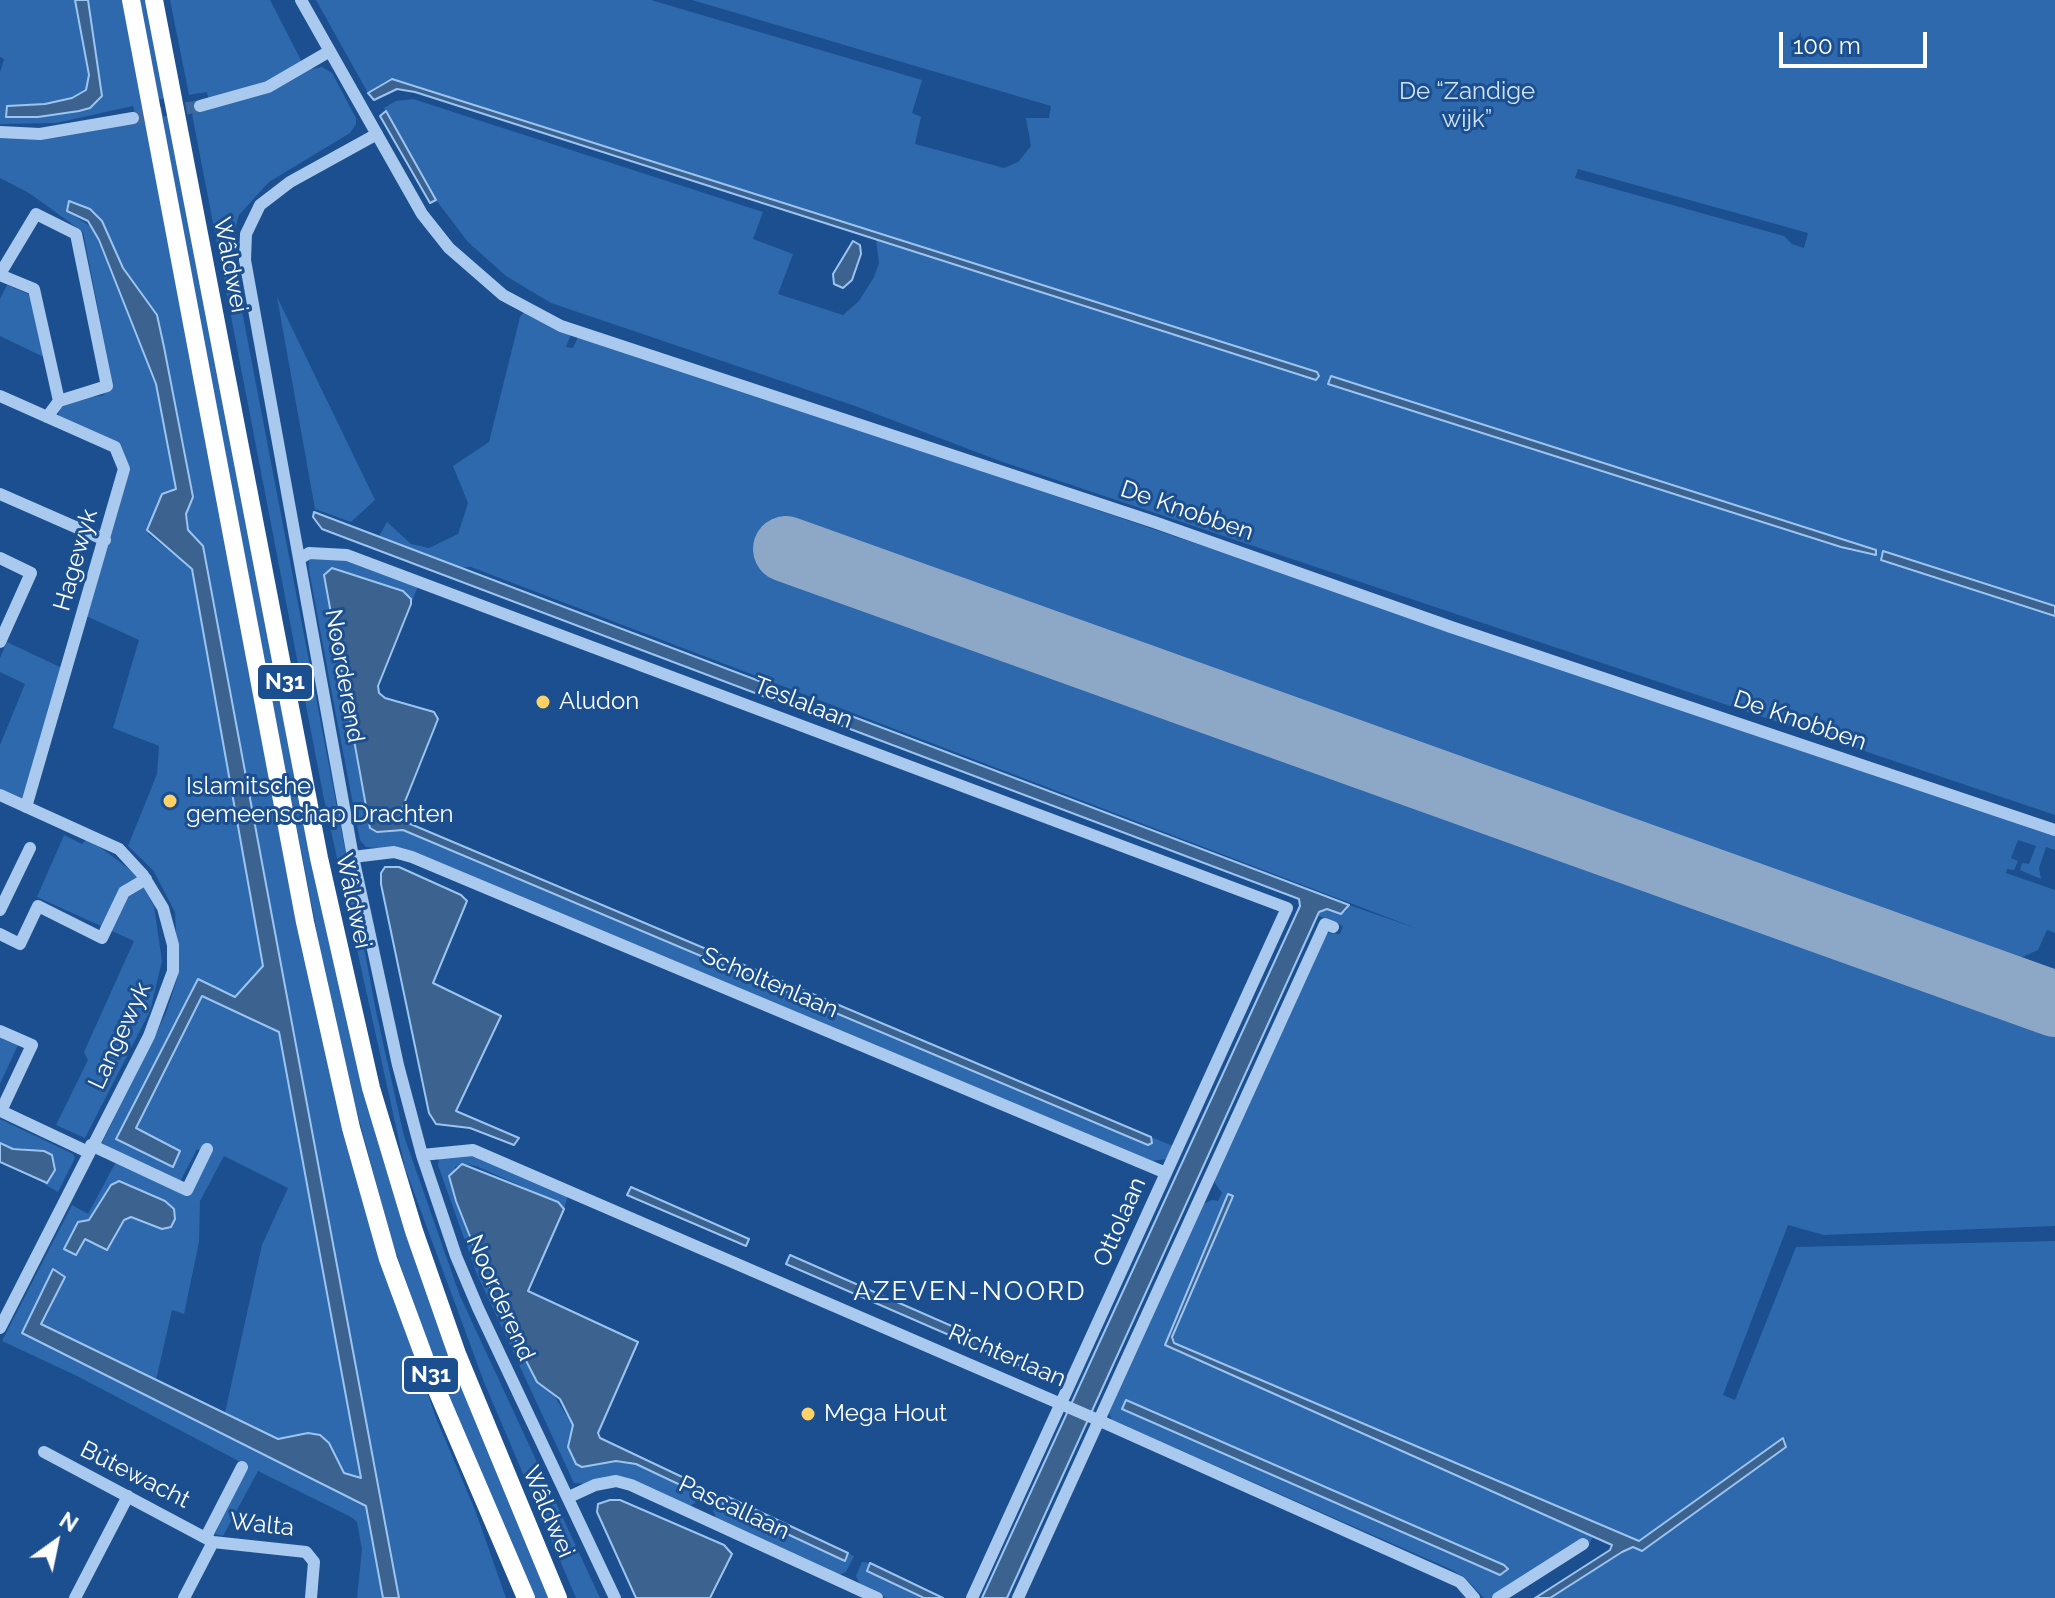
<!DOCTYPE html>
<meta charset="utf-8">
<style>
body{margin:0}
#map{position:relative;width:2055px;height:1598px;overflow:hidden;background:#1b4f8f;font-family:Raleway,sans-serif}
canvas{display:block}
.north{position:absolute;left:16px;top:1502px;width:80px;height:80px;-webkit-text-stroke:6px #1b4f8f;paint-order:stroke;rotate:33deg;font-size:22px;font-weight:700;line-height:32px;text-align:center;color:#fff}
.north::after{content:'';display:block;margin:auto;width:28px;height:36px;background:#fff;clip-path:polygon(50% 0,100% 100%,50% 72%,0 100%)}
.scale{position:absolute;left:1779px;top:32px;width:148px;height:36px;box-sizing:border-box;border:4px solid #fff;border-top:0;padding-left:10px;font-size:24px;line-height:28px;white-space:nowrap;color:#fff;-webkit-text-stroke:6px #1b4f8f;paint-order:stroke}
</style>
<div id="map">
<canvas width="2055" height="1598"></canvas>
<div class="north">N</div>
<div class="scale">100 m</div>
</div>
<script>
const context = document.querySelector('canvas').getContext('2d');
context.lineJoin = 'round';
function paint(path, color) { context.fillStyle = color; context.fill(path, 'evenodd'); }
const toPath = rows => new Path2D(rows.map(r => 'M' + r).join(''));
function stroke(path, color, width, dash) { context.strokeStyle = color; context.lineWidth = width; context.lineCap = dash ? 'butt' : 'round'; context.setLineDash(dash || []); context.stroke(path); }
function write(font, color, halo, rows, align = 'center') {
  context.font = font + ' Raleway,sans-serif'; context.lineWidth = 6; context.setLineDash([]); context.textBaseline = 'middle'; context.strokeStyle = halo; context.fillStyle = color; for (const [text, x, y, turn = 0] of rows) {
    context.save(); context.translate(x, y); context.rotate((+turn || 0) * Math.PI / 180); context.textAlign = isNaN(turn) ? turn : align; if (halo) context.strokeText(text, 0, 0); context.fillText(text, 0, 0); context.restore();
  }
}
paint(toPath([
 [0,0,75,0,89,75,86,90,72,98,45,104,7,106,7,117,24,118,90,108,102,97,88,0,124,0,324,1042,362,1200,436,1418,475,1510,506,1598,399,1598,203,546,188,530,186,514,193,497,164,347,156,315,123,268,101,221,71,214,93,228,156,384,176,490,162,494,157,502,148,534,192,569,263,966,235,997,198,980,117,1139,173,1167,180,1151,135,1128,202,995,279,1032,361,1478,344,1473,329,1443,278,1439,225,1413,262,1245,288,1188,224,1156,200,1201,199,1242,184,1314,172,1310,156,1380,40,1324,65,1277,53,1269,22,1332,366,1506,383,1598,357,1598,362,1549,357,1522,351,1517,258,1471,223,1536,215,1534,248,1466,77,1376,2,1341,72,1205,88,1214,117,1160,188,1195,209,1155,197,1149,180,1182,102,1143,166,1013,178,976,175,912,153,870,128,846,157,774,159,746,113,728,139,640,84,615,126,460,59,416,58,409,75,398,102,396,110,389,111,375,83,232,29,193,0,178,0,136,36,139,137,121,133,106,56,123,0,124,0,72,4,59,0,57],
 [119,1181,162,1229,131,1217,124,1220,107,1250,85,1239],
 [138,0,147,0,166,98,157,100],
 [170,0,270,0,306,70,322,67,332,73,356,118,356,124,350,133,269,182,239,215,232,239,238,290,377,1016,404,1136,460,1296,600,1598,576,1598,484,1382,405,1168,324,799,192,114,210,106,207,92,189,95],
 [316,0,651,0,922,80,912,113,921,117,915,144,1004,168,1018,162,1031,146,1026,118,1049,118,1051,106,692,0,2055,0,2055,606,1883,551,1880,556,1881,560,2055,616,2055,815,1000,461,858,407,551,303,506,276,468,242,436,200,384,108,396,101,413,99,763,212,753,239,793,254,778,294,843,315,859,301,874,277,879,263,876,239,1316,380,1318,376,1317,372,398,80,386,81,368,93],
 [1578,169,1808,233,1804,248,1792,244,1784,236,1575,178],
 [1332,376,1876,550,1876,555,1841,547,1328,384],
 [170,115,314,855,469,1404,551,1598,532,1598,439,1375,391,1238,338,1042,160,117],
 [7,285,40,299,52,361,0,336,0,299],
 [277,297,375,500,351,522,315,509],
 [525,311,572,332,566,347,573,348,579,335,2055,834,2055,850,2046,847,2039,868,2041,879,2020,870,2022,863,2029,864,2036,846,2018,840,2011,858,2018,861,2014,870,2007,869,2006,873,2055,890,2055,933,2047,930,2038,950,2011,962,793,529,778,568,2055,1025,2055,1226,1824,1235,1788,1225,1723,1395,1735,1400,1796,1247,2055,1241,2055,1598,1550,1598,1730,1485,1785,1447,1786,1439,1780,1440,1639,1541,1174,1343,1172,1337,1225,1199,1165,1345,1594,1534,1589,1545,1582,1539,1492,1598,1484,1598,1464,1577,1450,1569,1112,1420,1109,1413,1201,1205,1212,1200,1218,1201,1222,1193,1215,1183,1215,1173,1326,933,1340,934,1343,926,1317,915,1319,911,1327,909,1346,912,1349,905,1418,929,471,567,451,568,377,540,387,522,411,544,429,548,458,534,468,503,453,466,489,442,520,317],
 [1126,1401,1504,1565,1508,1568,1123,1409],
 [309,553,350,560,418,586,411,604,411,598,324,575,371,828,377,832,403,830,1148,1145,1152,1143,1151,1137,1173,1146,1166,1159,1152,1161,413,851,366,847,360,840,335,710,309,570],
 [7,642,62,668,24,800,0,789,0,745,25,684,0,672,0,658],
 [64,835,82,844,88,838,137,875,154,906,162,961,150,1011,85,1138,56,1125,88,1060,84,1052,134,941,37,897],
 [0,1034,18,1045,0,1084],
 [0,1119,73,1154,75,1158,58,1192,44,1184,47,1183,23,1148,13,1149,0,1143],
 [468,1153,568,1195,564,1209,558,1202,476,1166,462,1164,455,1167,456,1201,473,1248,495,1300,573,1426,568,1447,582,1467,616,1461,636,1464,693,1491,697,1484,703,1487,695,1503,690,1506,611,1476,585,1484,574,1483,476,1272,438,1165,439,1159],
 [722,1495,726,1496,723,1503,845,1561,848,1553,854,1556,846,1572,838,1575,717,1519,713,1511],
 [862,1562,870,1563,867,1572,924,1598,887,1598,861,1586,856,1576]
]), '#2e69ad');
const water = toPath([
 [75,0,88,0,102,96,90,108,79,111,38,117,6,117,7,106,45,104,72,98,86,90,89,75,75,0],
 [392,79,1317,372,1319,376,1316,380,415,92,397,89,374,100,368,93,392,79],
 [386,111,436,200,430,203,380,116,386,111],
 [69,201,90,209,102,221,123,268,157,315,164,347,193,497,186,514,188,530,203,546,399,1598,383,1598,366,1506,22,1333,53,1269,65,1277,41,1324,278,1439,308,1433,320,1435,329,1443,344,1473,361,1478,279,1032,202,996,136,1128,180,1151,173,1167,116,1139,198,979,235,997,263,966,192,569,147,530,162,494,176,489,156,384,99,240,88,221,67,211,69,201],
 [853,241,860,245,861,254,852,280,843,288,834,284,833,274,853,241],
 [1331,376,1876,550,1876,555,1841,547,1328,384,1331,376],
 [314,512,1349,905,1341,914,1327,909,1319,912,1007,1598,982,1598,1300,906,1299,899,322,529,313,517,314,512],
 [1883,551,2055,606,2055,616,1881,560,1883,551],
 [332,568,403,591,411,599,411,604,378,686,379,693,385,698,434,712,438,719,400,814,401,820,1151,1137,1152,1143,1148,1145,403,830,377,832,370,828,324,575,332,568],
 [385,867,399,867,461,895,467,901,433,983,501,1016,456,1111,519,1138,514,1145,470,1128,436,1124,429,1113,381,884,381,873,385,867],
 [0,1143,13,1149,44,1151,52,1155,55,1170,47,1183,0,1162,0,1143],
 [462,1164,558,1202,564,1209,528,1291,638,1342,598,1433,600,1438,697,1484,693,1491,636,1464,616,1461,582,1467,576,1464,568,1447,573,1425,560,1399,537,1382,495,1300,456,1201,449,1176,462,1164],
 [119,1181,165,1201,174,1209,175,1219,171,1227,162,1229,131,1217,124,1220,107,1250,85,1239,76,1255,64,1249,78,1222,89,1220,111,1185,119,1181],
 [631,1187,749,1239,746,1246,627,1195,631,1187],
 [1228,1194,1233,1196,1172,1337,1174,1343,1639,1541,1783,1438,1786,1447,1642,1551,1633,1547,1622,1552,1550,1598,1535,1598,1610,1550,1612,1545,1165,1345,1228,1194],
 [790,1255,1054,1371,1050,1379,786,1264,790,1255],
 [1126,1400,1504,1565,1508,1569,1500,1575,1122,1409,1126,1400],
 [726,1496,848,1553,845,1561,723,1504,726,1496],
 [610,1500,620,1500,724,1545,732,1554,710,1598,636,1598,597,1512,598,1504,610,1500],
 [870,1563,943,1598,924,1598,867,1571,870,1563]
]);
paint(water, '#3c6290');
stroke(water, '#9cc4f0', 2);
stroke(toPath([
 [2052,1003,2055,993]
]), '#8da7c7', 26);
stroke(toPath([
 [786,549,2055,1004]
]), '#8da7c7', 66);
stroke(toPath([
 [133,118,200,106]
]), '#3d69a0', 12, [12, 6]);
stroke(toPath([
 [301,0,422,214,449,248,503,295,561,326,1154,522,1451,627,2055,830],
 [200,106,268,87,330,51],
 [0,132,40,134,133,118],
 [377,134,290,182,260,205,246,234,245,260,353,857,398,1065,422,1155,456,1256,478,1308,615,1598],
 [0,274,36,214,76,234,107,386,59,401,47,417],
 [0,275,34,289,59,401],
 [0,396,115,447,124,469,26,807],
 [0,494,105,540],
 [0,558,31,573,0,642],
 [301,558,309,553,347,555,1287,908,972,1598],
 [0,795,119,849,143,875,163,908,173,945,173,971,149,1036,0,1328],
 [353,857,394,852,412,857,1166,1173],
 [0,910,30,848],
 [0,934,20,944,38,906,102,938,124,892,146,879],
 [0,1031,32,1045,1,1111,88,1152],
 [91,1145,187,1190,207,1149],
 [422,1155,473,1150,1098,1420,1460,1582,1474,1598],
 [44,1452,213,1542,184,1598],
 [569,1497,595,1485,616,1481,631,1485,877,1598],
 [206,1537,242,1467],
 [213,1542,306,1552,314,1562,311,1598],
 [75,1598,128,1496],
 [1018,1598,1325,924,1333,927],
 [1498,1598,1583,1544]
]), '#a9c9ee', 12);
stroke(toPath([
 [131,0,305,922,351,1128,388,1259,433,1381,526,1598],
 [154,0,319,858,371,1088,414,1231,457,1354,558,1598]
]), '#fff', 18);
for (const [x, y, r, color] of [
 [543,702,8,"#ffd166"],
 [170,801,8,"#ffd166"],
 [808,1414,8,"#ffd166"]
]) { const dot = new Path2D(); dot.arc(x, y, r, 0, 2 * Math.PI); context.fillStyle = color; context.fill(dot); stroke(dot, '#1b4f8f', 3); }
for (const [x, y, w] of [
 [285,682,56],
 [431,1375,56]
]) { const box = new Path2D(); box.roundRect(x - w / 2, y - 18, w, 36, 6); context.fillStyle = '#1b4f8f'; context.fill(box); stroke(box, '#fff', 2); }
write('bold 22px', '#fff', null, [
 ["N31",285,682],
 ["N31",431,1375]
]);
write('24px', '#cfe3fa', '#1b4f8f', [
 ["De “Zandige",1467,92],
 ["wijk”",1467,120]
]);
write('24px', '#fff', '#1b4f8f', [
 ["Wâldwei",230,265,79],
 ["De Knobben",1187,511,19],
 ["Hagewyk",76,560,-74],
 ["Noorderend",344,676,80],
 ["Teslalaan",803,703,21],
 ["De Knobben",1800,721,19],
 ["Wâldwei",353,901,78],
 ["Scholtenlaan",770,983,23],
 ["Langewyk",120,1036,-65],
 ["Ottolaan",1120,1222,-66],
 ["Noorderend",500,1298,66],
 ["Richterlaan",1007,1356,23],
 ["Bûtewacht",135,1475,27],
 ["Pascallaan",734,1508,25],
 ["Wâldwei",548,1512,67],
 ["Walta",262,1525,6]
]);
write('24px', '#fff', '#1b4f8f', [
 ["Aludon",559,702],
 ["Islamitsche",186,787],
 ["gemeenschap Drachten",186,815],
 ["Mega Hout",824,1414]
], 'left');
context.letterSpacing = '2px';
write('26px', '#fff', '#1b4f8f', [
 ["AZEVEN-NOORD",970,1292]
]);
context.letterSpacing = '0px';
</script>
